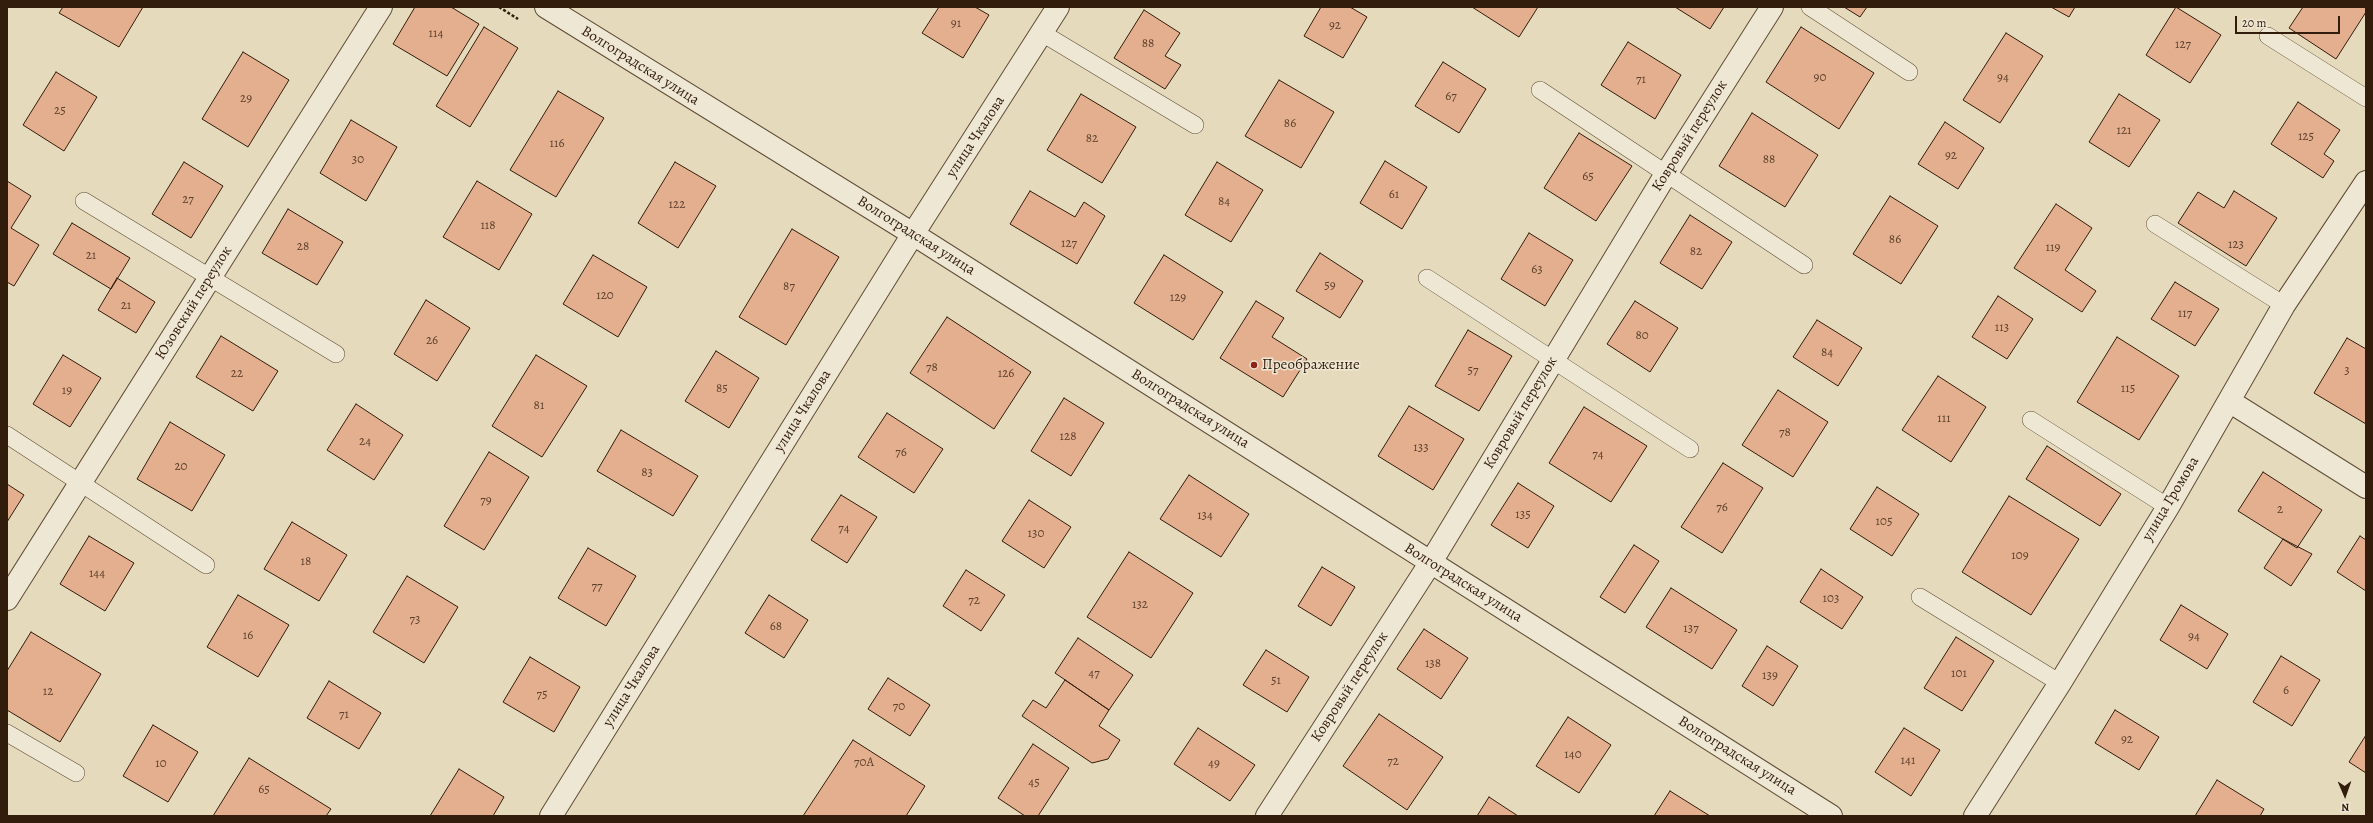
<!DOCTYPE html>
<meta charset="utf-8">
<style>
body{margin:0}
#map{position:relative;width:2373px;height:823px;overflow:hidden;background:#e5dabc;font-family:Alegreya,serif}
canvas{display:block}
.frame{position:absolute;inset:0;border:8px solid #321c0b;pointer-events:none}
.north{position:absolute;left:2325px;top:775px;width:40px;height:40px;-webkit-text-stroke:3px #eee7d3;paint-order:stroke;rotate:178deg;font-size:11px;font-weight:700;line-height:16px;text-align:center;color:#321c0b}
.north::after{content:'';display:block;margin:auto;width:14px;height:18px;background:#321c0b;clip-path:polygon(50% 0,100% 100%,50% 72%,0 100%)}
.scale{position:absolute;left:2235px;top:16px;width:105px;height:18px;box-sizing:border-box;border:2px solid #321c0b;border-top:0;padding-left:5px;font-size:12px;line-height:14px;white-space:nowrap;color:#321c0b;-webkit-text-stroke:3px #eee7d3;paint-order:stroke}
</style>
<div id="map">
<canvas width="2373" height="823"></canvas>
<div class="frame"></div>
<div class="north">N</div>
<div class="scale">20 m</div>
</div>
<script>
const context = document.querySelector('canvas').getContext('2d');
context.lineJoin = 'round';
function paint(path, color) { context.fillStyle = color; context.fill(path, 'evenodd'); }
const toPath = rows => new Path2D(rows.map(r => 'M' + r).join(''));
function stroke(path, color, width, dash) { context.strokeStyle = color; context.lineWidth = width; context.lineCap = dash ? 'butt' : 'round'; context.setLineDash(dash || []); context.stroke(path); }
function write(font, color, halo, rows, align = 'center') {
  context.font = font + ' Alegreya,serif'; context.lineWidth = 3; context.setLineDash([]); context.textBaseline = 'middle'; context.strokeStyle = halo; context.fillStyle = color; for (const [text, x, y, turn = 0] of rows) {
    context.save(); context.translate(x, y); context.rotate((+turn || 0) * Math.PI / 180); context.textAlign = isNaN(turn) ? turn : align; if (halo) context.strokeText(text, 0, 0); context.fillText(text, 0, 0); context.restore();
  }
}
const building = toPath([
 [63,7,143,7,119,47,59,13,63,7],
 [415,7,451,7,479,24,447,76,393,44,415,7],
 [939,7,975,7,989,15,963,58,922,33,939,7],
 [1321,7,1350,7,1367,17,1343,58,1304,36,1321,7],
 [1472,7,1538,7,1519,37,1472,7],
 [1675,7,1724,7,1710,29,1675,7],
 [1844,7,1867,7,1860,17,1844,7],
 [2051,7,2075,7,2069,17,2051,7],
 [2176,7,2221,35,2190,83,2146,55,2176,7],
 [2303,7,2366,7,2366,12,2336,59,2289,28,2303,7],
 [1144,10,1180,33,1165,56,1181,65,1165,89,1114,58,1144,10],
 [484,27,518,48,470,127,436,106,484,27],
 [1801,27,1874,73,1839,129,1766,82,1801,27],
 [2006,33,2043,56,2000,123,1963,100,2006,33],
 [1628,42,1681,75,1655,119,1601,85,1628,42],
 [243,52,289,80,248,147,202,119,243,52],
 [1443,62,1486,89,1459,133,1415,106,1443,62],
 [56,72,97,97,64,151,23,125,56,72],
 [1279,80,1334,112,1301,168,1245,136,1279,80],
 [558,91,604,118,556,197,510,170,558,91],
 [1081,94,1136,127,1102,183,1047,150,1081,94],
 [2119,94,2160,120,2129,167,2089,142,2119,94],
 [2298,102,2340,130,2324,154,2334,161,2323,178,2271,144,2298,102],
 [1752,113,1818,155,1785,207,1719,166,1752,113],
 [351,120,397,147,366,201,320,173,351,120],
 [1945,122,1984,148,1958,189,1918,164,1945,122],
 [1579,133,1632,166,1596,221,1544,188,1579,133],
 [1385,161,1427,187,1402,229,1360,203,1385,161],
 [184,162,223,186,191,238,152,214,184,162],
 [675,162,716,186,678,248,638,223,675,162],
 [1217,162,1263,190,1231,242,1185,215,1217,162],
 [7,181,31,196,11,228,39,245,14,286,7,282,7,181],
 [477,181,532,214,499,270,443,237,477,181],
 [1030,191,1075,217,1084,202,1105,216,1077,264,1010,224,1030,191],
 [2234,191,2277,218,2246,266,2178,223,2198,192,2224,208,2234,191],
 [1890,196,1938,226,1901,284,1853,254,1890,196],
 [2056,204,2092,228,2065,270,2096,291,2082,312,2014,268,2056,204],
 [288,209,343,242,317,285,262,253,288,209],
 [1690,215,1732,242,1702,289,1660,263,1690,215],
 [72,223,130,258,111,289,53,254,72,223],
 [792,229,839,257,786,345,739,317,792,229],
 [1529,233,1573,260,1545,306,1501,279,1529,233],
 [1320,253,1363,281,1340,318,1296,291,1320,253],
 [593,255,647,287,618,337,563,304,593,255],
 [1164,255,1223,292,1193,340,1134,303,1164,255],
 [117,278,155,302,136,333,98,310,117,278],
 [2175,282,2219,309,2195,346,2151,319,2175,282],
 [1998,296,2033,319,2007,359,1972,337,1998,296],
 [426,300,470,328,437,381,394,354,426,300],
 [1256,301,1284,318,1272,337,1307,359,1283,397,1220,358,1256,301],
 [1635,301,1678,328,1650,372,1607,344,1635,301],
 [947,317,1031,372,994,429,910,373,947,317],
 [1817,320,1862,348,1838,386,1793,357,1817,320],
 [1468,330,1512,356,1479,411,1435,386,1468,330],
 [221,336,278,371,253,411,196,377,221,336],
 [2117,337,2179,376,2139,440,2077,402,2117,337],
 [2347,338,2366,349,2366,424,2314,393,2347,338],
 [716,351,759,378,729,428,685,401,716,351],
 [63,355,101,378,70,427,33,404,63,355],
 [536,355,587,386,542,457,492,426,536,355],
 [1938,376,1986,407,1951,462,1902,430,1938,376],
 [1778,390,1828,422,1793,477,1742,445,1778,390],
 [1064,398,1104,423,1071,476,1031,451,1064,398],
 [356,404,403,435,374,480,327,450,356,404],
 [1409,406,1464,439,1433,490,1378,456,1409,406],
 [1584,407,1647,446,1611,502,1549,463,1584,407],
 [887,413,943,449,914,493,858,457,887,413],
 [170,422,225,455,192,511,137,479,170,422],
 [621,430,698,476,673,516,597,471,621,430],
 [2047,446,2121,494,2100,526,2026,479,2047,446],
 [489,452,529,477,484,550,444,526,489,452],
 [1723,463,1763,488,1722,553,1681,527,1723,463],
 [2263,472,2322,510,2297,548,2238,511,2263,472],
 [1189,475,1249,514,1221,557,1160,519,1189,475],
 [1518,483,1554,506,1528,548,1491,525,1518,483],
 [7,484,24,495,7,522,7,484],
 [1877,487,1919,514,1892,556,1850,529,1877,487],
 [841,495,877,517,847,563,811,540,841,495],
 [2009,496,2079,539,2031,615,1962,572,2009,496],
 [1029,500,1071,527,1044,568,1002,541,1029,500],
 [292,522,347,555,319,601,264,569,292,522],
 [89,536,134,563,105,611,60,584,89,536],
 [2360,536,2366,540,2366,591,2337,572,2360,536],
 [2283,539,2312,554,2291,586,2264,568,2283,539],
 [1634,545,1659,561,1625,613,1600,597,1634,545],
 [588,548,636,576,606,626,558,598,588,548],
 [1129,552,1193,593,1151,658,1087,617,1129,552],
 [1322,567,1355,587,1331,626,1298,606,1322,567],
 [1821,569,1863,597,1842,629,1800,602,1821,569],
 [966,570,1005,595,981,631,943,606,966,570],
 [407,576,458,607,424,663,373,632,407,576],
 [1671,588,1737,630,1712,669,1646,627,1671,588],
 [238,595,289,625,258,677,207,647,238,595],
 [769,595,808,620,784,658,745,633,769,595],
 [2181,605,2228,634,2207,669,2160,640,2181,605],
 [1424,629,1468,658,1441,699,1397,669,1424,629],
 [31,632,101,674,60,742,7,710,7,671,31,632],
 [1956,637,1994,661,1962,711,1924,688,1956,637],
 [1078,638,1133,675,1109,710,1055,673,1078,638],
 [1767,646,1798,666,1773,706,1742,686,1767,646],
 [1266,650,1309,677,1287,712,1243,685,1266,650],
 [2281,656,2320,680,2292,726,2253,702,2281,656],
 [530,657,580,687,554,732,503,702,530,657],
 [888,678,930,705,910,736,868,709,888,678],
 [1065,680,1109,710,1099,726,1120,740,1108,759,1092,763,1022,716,1033,700,1046,708,1065,680],
 [329,681,381,713,359,749,307,718,329,681],
 [2115,710,2159,737,2139,770,2095,743,2115,710],
 [1379,714,1443,757,1407,810,1343,766,1379,714],
 [1568,717,1611,745,1579,793,1536,766,1568,717],
 [153,725,198,752,168,802,123,776,153,725],
 [1198,728,1255,765,1230,801,1174,764,1198,728],
 [1904,728,1940,750,1911,796,1875,772,1904,728],
 [2366,735,2366,773,2349,762,2366,735],
 [853,740,925,786,906,816,803,816,853,740],
 [1033,744,1069,768,1038,816,1025,816,998,798,1033,744],
 [249,758,331,809,326,816,213,816,249,758],
 [459,769,504,797,493,816,430,816,459,769],
 [2217,780,2264,809,2260,816,2195,816,2217,780],
 [1670,791,1710,816,1654,816,1670,791],
 [1489,797,1518,816,1477,816,1489,797]
]);
paint(building, '#e3af8f');
stroke(building, '#321c0b', 1);
const service = toPath([
 [1810,7,1909,72],
 [1042,33,1195,125],
 [2268,36,2366,98],
 [1540,90,1804,265],
 [84,201,336,354],
 [2155,224,2284,305],
 [1427,278,1690,449],
 [2031,420,2168,507],
 [7,435,206,565],
 [1920,597,2060,683],
 [7,733,76,773]
]);
const minor = toPath([
 [546,7,913,234,1831,816],
 [2229,401,2366,487],
 [7,599,381,7],
 [551,816,913,234,1058,7],
 [1267,816,1431,562,1666,174,1772,7],
 [1975,816,2060,683,2168,507,2284,305,2366,182]
]);
stroke(service, '#5f4c37', 18);
stroke(minor, '#5f4c37', 24);
stroke(toPath([
 [499,7,518,19]
]), '#321c0b', 2.5, [3, 2]);
stroke(service, '#eee7d3', 17);
stroke(minor, '#eee7d3', 22);
for (const [x, y, r, color] of [
 [1254,365,4,"#8f2418"]
]) { const dot = new Path2D(); dot.arc(x, y, r, 0, 2 * Math.PI); context.fillStyle = color; context.fill(dot); stroke(dot, '#eee7d3', 1.5); }
write('13px', '#5e412c', null, [
 ["91",956,24],
 ["92",1335,26],
 ["114",436,34],
 ["88",1148,44],
 ["127",2183,45],
 ["90",1820,78],
 ["94",2003,78],
 ["71",1641,80],
 ["67",1451,97],
 ["29",246,99],
 ["25",60,111],
 ["86",1290,124],
 ["121",2124,131],
 ["125",2306,137],
 ["82",1092,139],
 ["116",557,144],
 ["92",1951,156],
 ["30",358,160],
 ["88",1769,160],
 ["65",1588,177],
 ["61",1394,195],
 ["27",188,200],
 ["84",1224,202],
 ["122",677,205],
 ["118",488,226],
 ["86",1895,240],
 ["127",1069,244],
 ["123",2236,245],
 ["28",303,247],
 ["119",2053,248],
 ["82",1696,252],
 ["21",91,256],
 ["63",1537,270],
 ["59",1330,286],
 ["87",789,287],
 ["120",605,296],
 ["129",1178,298],
 ["21",126,306],
 ["117",2185,314],
 ["113",2002,328],
 ["80",1642,336],
 ["26",432,341],
 ["84",1827,353],
 ["78",932,368],
 ["57",1473,371],
 ["3",2347,371],
 ["22",237,374],
 ["126",1006,374],
 ["85",722,389],
 ["115",2128,389],
 ["19",67,391],
 ["81",539,406],
 ["111",1944,419],
 ["78",1785,433],
 ["128",1068,437],
 ["24",365,442],
 ["133",1421,448],
 ["76",901,453],
 ["74",1598,455],
 ["20",181,467],
 ["83",647,473],
 ["79",486,501],
 ["76",1722,508],
 ["2",2280,510],
 ["135",1523,515],
 ["134",1205,516],
 ["105",1884,522],
 ["74",844,529],
 ["130",1036,534],
 ["109",2020,556],
 ["18",306,562],
 ["144",97,574],
 ["77",597,587],
 ["103",1831,599],
 ["72",974,601],
 ["132",1140,605],
 ["73",415,620],
 ["68",776,627],
 ["137",1691,629],
 ["16",248,636],
 ["94",2194,637],
 ["138",1433,664],
 ["47",1094,674],
 ["101",1959,674],
 ["139",1770,676],
 ["51",1276,681],
 ["6",2286,691],
 ["12",48,692],
 ["75",542,695],
 ["70",899,707],
 ["71",344,715],
 ["92",2127,740],
 ["140",1573,755],
 ["141",1908,761],
 ["72",1393,762],
 ["70А",864,763],
 ["10",161,764],
 ["49",1214,764],
 ["45",1034,783],
 ["65",264,790]
]);
write('15px', '#321c0b', '#eee7d3', [
 ["Волгоградская улица",640,66,32],
 ["Ковровый переулок",1690,136,-58],
 ["улица Чкалова",976,137,-57],
 ["Волгоградская улица",916,236,32],
 ["Юзовский переулок",194,303,-58],
 ["Волгоградская улица",1190,409,32],
 ["улица Чкалова",803,411,-58],
 ["Ковровый переулок",1521,413,-59],
 ["улица Громова",2171,499,-59],
 ["Волгоградская улица",1463,583,32],
 ["улица Чкалова",632,686,-58],
 ["Ковровый переулок",1350,687,-57],
 ["Волгоградская улица",1737,756,32]
]);
write('15px', '#321c0b', '#eee7d3', [
 ["Преображение",1262,365]
], 'left');
</script>
